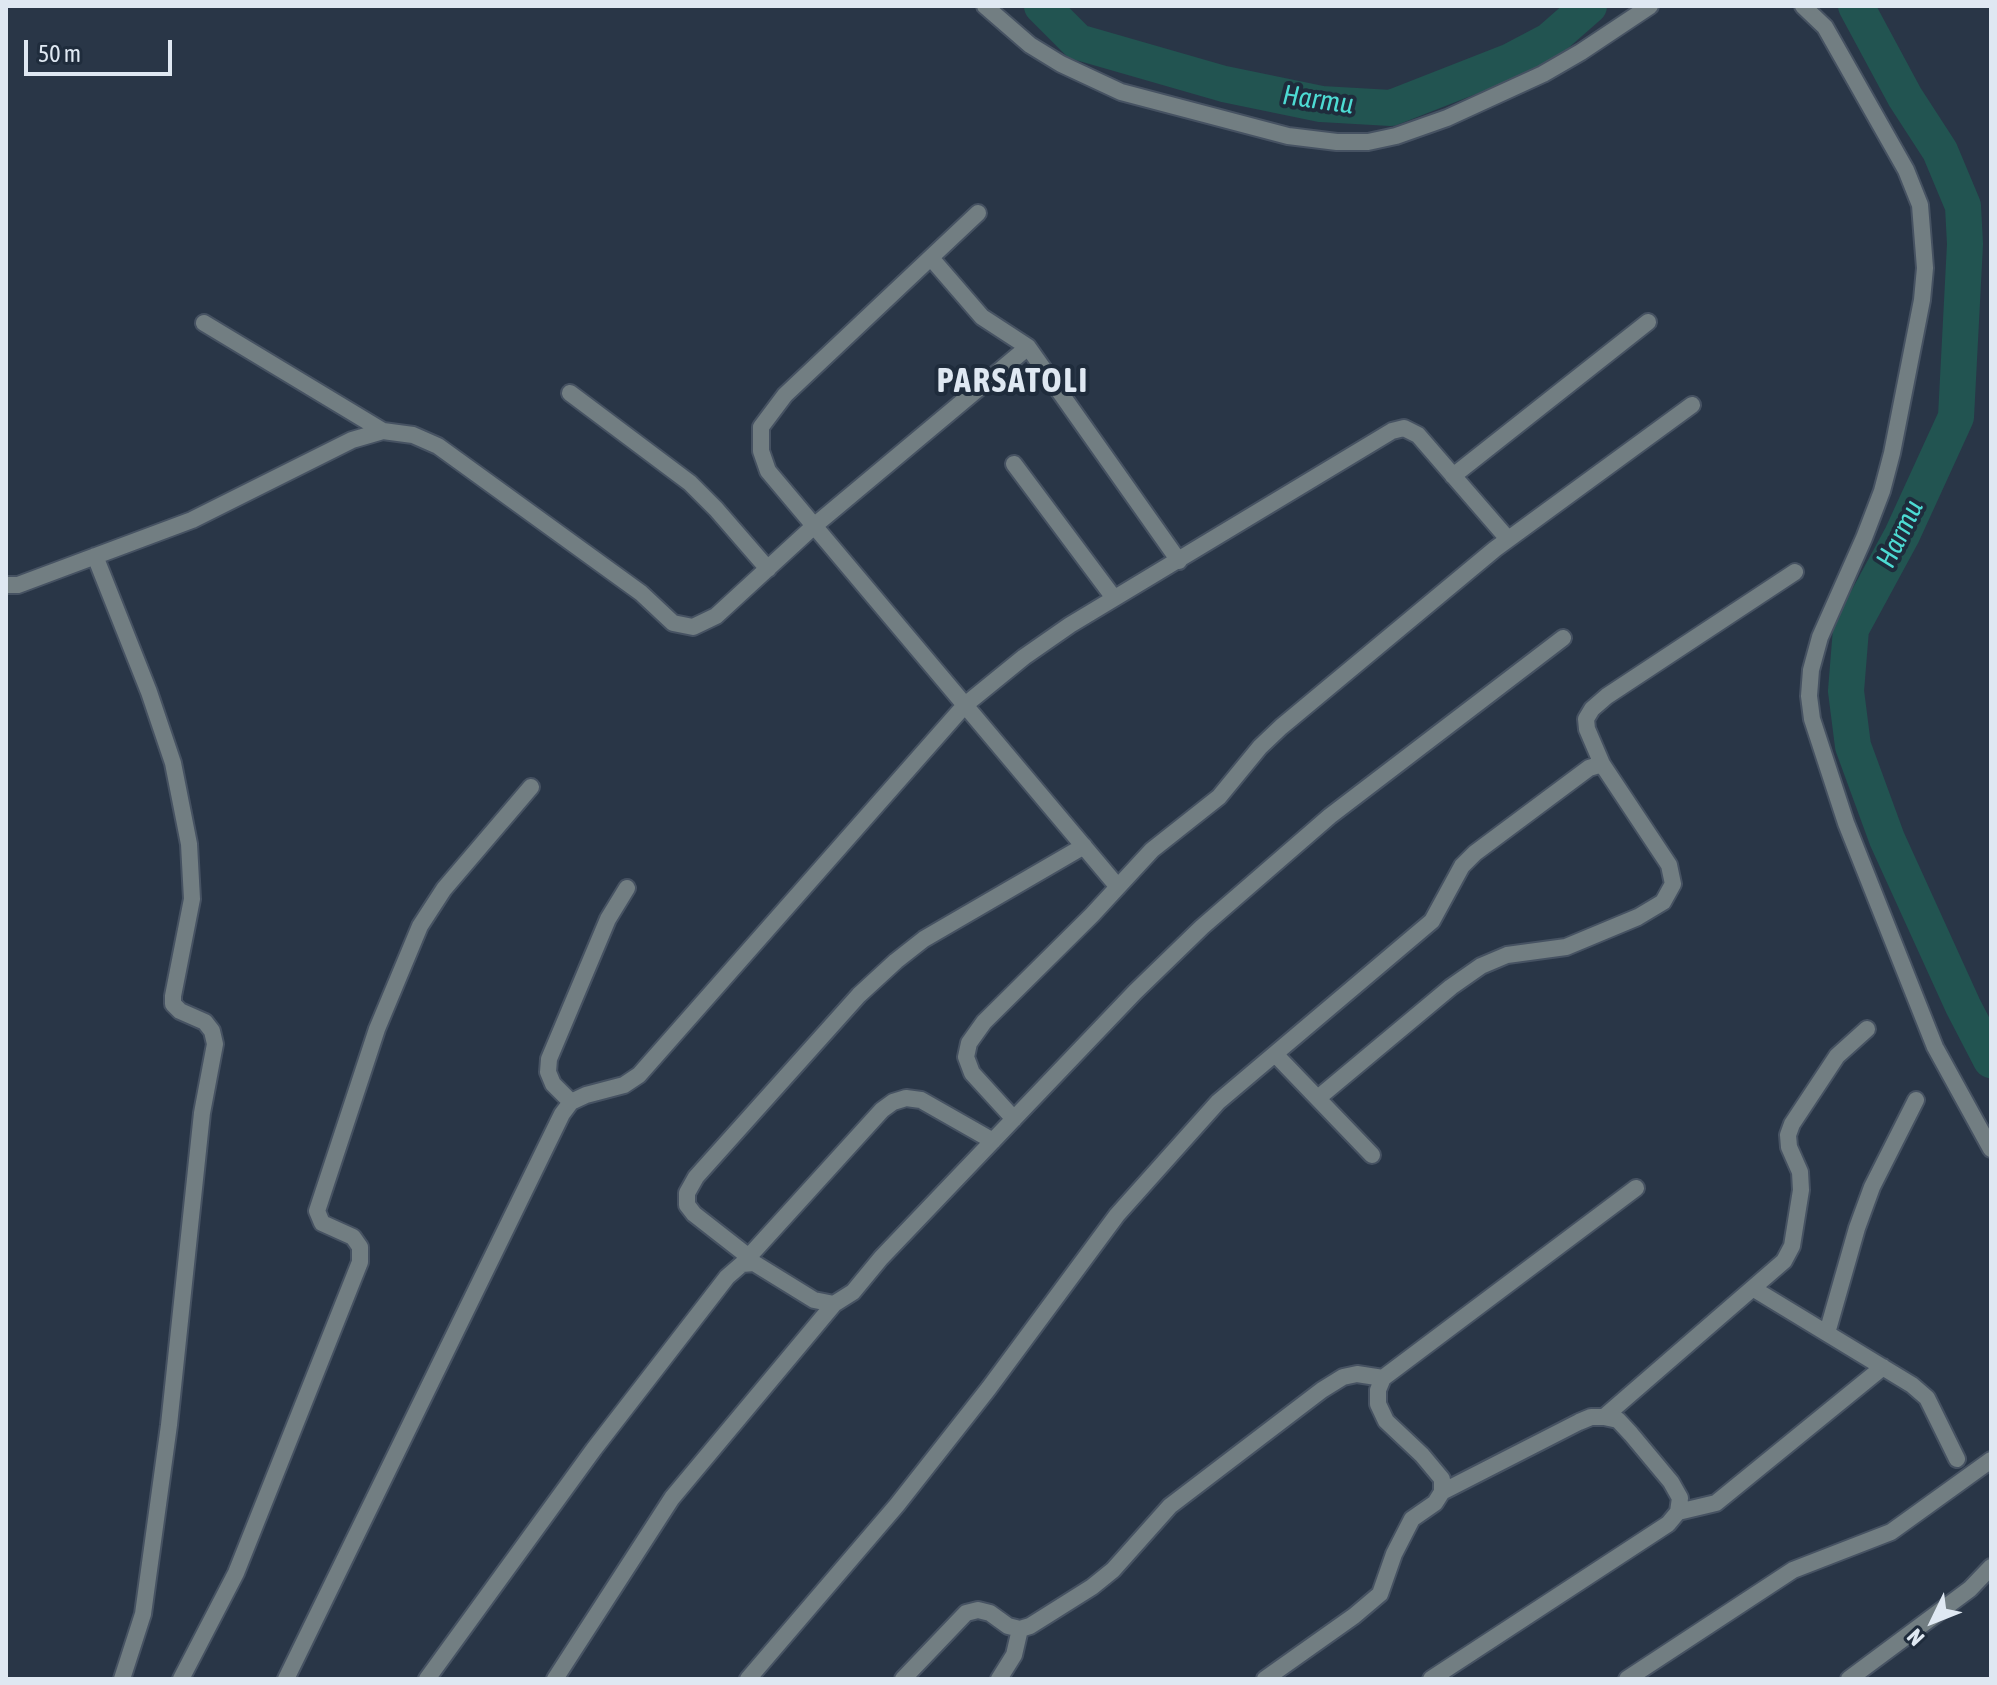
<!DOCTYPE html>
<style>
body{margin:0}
#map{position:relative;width:1997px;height:1685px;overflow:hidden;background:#293647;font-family:"Asap Condensed",sans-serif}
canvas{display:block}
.frame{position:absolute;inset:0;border:8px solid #dfe8f2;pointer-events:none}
.north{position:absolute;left:1893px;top:1581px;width:80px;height:80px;-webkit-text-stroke:6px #1f2c3c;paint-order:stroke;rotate:227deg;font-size:22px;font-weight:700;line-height:32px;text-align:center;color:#dfe8f2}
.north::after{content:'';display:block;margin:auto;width:28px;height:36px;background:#dfe8f2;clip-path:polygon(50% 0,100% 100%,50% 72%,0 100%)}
.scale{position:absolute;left:24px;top:40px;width:148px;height:36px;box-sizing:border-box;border:4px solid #dfe8f2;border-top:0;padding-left:10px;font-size:24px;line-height:28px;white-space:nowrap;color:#dfe8f2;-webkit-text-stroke:6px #1f2c3c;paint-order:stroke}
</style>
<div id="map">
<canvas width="1997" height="1685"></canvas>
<div class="frame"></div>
<div class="north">N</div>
<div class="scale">50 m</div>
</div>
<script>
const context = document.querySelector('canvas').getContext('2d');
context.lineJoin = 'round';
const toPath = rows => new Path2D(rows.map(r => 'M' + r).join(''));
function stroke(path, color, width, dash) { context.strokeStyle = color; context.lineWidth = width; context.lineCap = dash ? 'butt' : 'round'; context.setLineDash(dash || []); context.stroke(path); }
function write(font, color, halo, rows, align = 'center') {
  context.font = font + ' "Asap Condensed",sans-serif'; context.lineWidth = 8; context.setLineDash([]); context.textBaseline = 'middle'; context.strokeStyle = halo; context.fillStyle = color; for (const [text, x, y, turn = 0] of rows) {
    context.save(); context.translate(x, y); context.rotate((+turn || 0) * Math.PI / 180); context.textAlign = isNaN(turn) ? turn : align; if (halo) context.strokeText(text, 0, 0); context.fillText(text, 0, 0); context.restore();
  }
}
stroke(toPath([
 [1042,6,1078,42,1224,84,1321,104,1391,108,1511,61,1549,41,1589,6],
 [1856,6,1905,97,1940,151,1963,206,1965,244,1956,417,1902,535,1851,629,1846,691,1853,746,1887,839,1963,1006,1991,1060]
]), '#225451', 36);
const street = toPath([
 [985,6,1030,45,1061,64,1121,92,1288,136,1337,142,1368,142,1396,136,1447,118,1543,74,1581,52,1650,6],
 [1803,6,1825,27,1906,170,1920,205,1925,268,1922,300,1892,453,1882,491,1864,538,1820,637,1811,670,1809,696,1812,719,1846,823,1935,1047,1991,1149],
 [978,213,785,395,761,427,761,451,768,471,1118,887],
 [931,258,982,317,1028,347,1179,561],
 [204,323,383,431],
 [570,393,690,483,716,509,768,569],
 [1014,464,1114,598],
 [1453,476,1648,322],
 [95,556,149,692,173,763,189,844,192,899,173,996,173,1004,180,1011,205,1022,212,1031,215,1044,202,1113,169,1425,143,1614,122,1679],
 [6,585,18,585,192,520,352,440,383,431,413,435,438,446,641,593,673,623,693,627,716,616,814,526,1028,347],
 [1602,764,1587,729,1586,719,1592,709,1607,696,1795,572],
 [1275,1054,1372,1155],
 [571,1102,553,1084,548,1072,549,1059,608,919,627,888],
 [1014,1119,972,1073,966,1057,969,1043,984,1022,1092,915,1152,850,1219,797,1260,747,1281,727,1495,549,1692,405],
 [749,1257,694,1214,687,1205,687,1193,696,1177,859,995,896,961,924,939,1084,846],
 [743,1263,882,1110,893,1102,906,1098,921,1100,993,1141],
 [1754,1289,1912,1385,1927,1398,1957,1459],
 [1827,1333,1857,1228,1872,1187,1916,1100],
 [1604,1417,1784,1261,1792,1246,1801,1190,1800,1172,1789,1147,1788,1135,1792,1124,1837,1056,1867,1029],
 [1678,1512,1716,1503,1883,1367],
 [181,1679,236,1573,360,1262,360,1247,353,1237,322,1223,317,1211,377,1029,420,926,444,889,531,787],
 [286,1679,562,1114,571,1102,586,1095,624,1085,639,1075,965,705,1024,657,1070,625,1392,431,1404,428,1418,435,1508,539],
 [427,1679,594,1449,727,1277,742,1264,754,1263,814,1300,834,1304,853,1292,881,1258,1135,992,1202,927,1330,816,1563,638],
 [555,1679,672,1498,834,1304],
 [748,1679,897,1505,989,1388,1117,1215,1218,1102,1432,921,1462,866,1475,853,1589,768,1602,764,1669,865,1673,884,1663,902,1638,917,1566,947,1507,955,1481,966,1451,987,1318,1098],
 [903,1679,966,1613,978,1610,990,1613,1008,1626,1020,1629,1030,1626,1092,1587,1113,1570,1170,1506,1322,1390,1343,1377,1357,1374,1383,1378],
 [999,1679,1014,1655,1020,1629],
 [1265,1679,1354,1616,1380,1594,1394,1554,1412,1519,1435,1503,1442,1492,1442,1479,1422,1455,1386,1421,1378,1404,1378,1390,1383,1378,1636,1188],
 [1431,1679,1668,1524,1678,1512,1680,1498,1671,1482,1631,1434,1618,1420,1604,1417,1591,1417,1579,1422,1442,1492],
 [1627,1679,1793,1570,1891,1532,1991,1460],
 [1849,1679,1970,1589,1991,1567]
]);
stroke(street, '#465262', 20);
stroke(street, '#727e82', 16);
write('italic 28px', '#4ddbd3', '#1f2c3c', [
 ["Harmu",1318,100,8],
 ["Harmu",1900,534,-64]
]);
context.letterSpacing = '2px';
write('bold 34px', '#dfe8f2', '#1f2c3c', [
 ["PARSATOLI",1013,381]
]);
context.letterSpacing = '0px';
</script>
